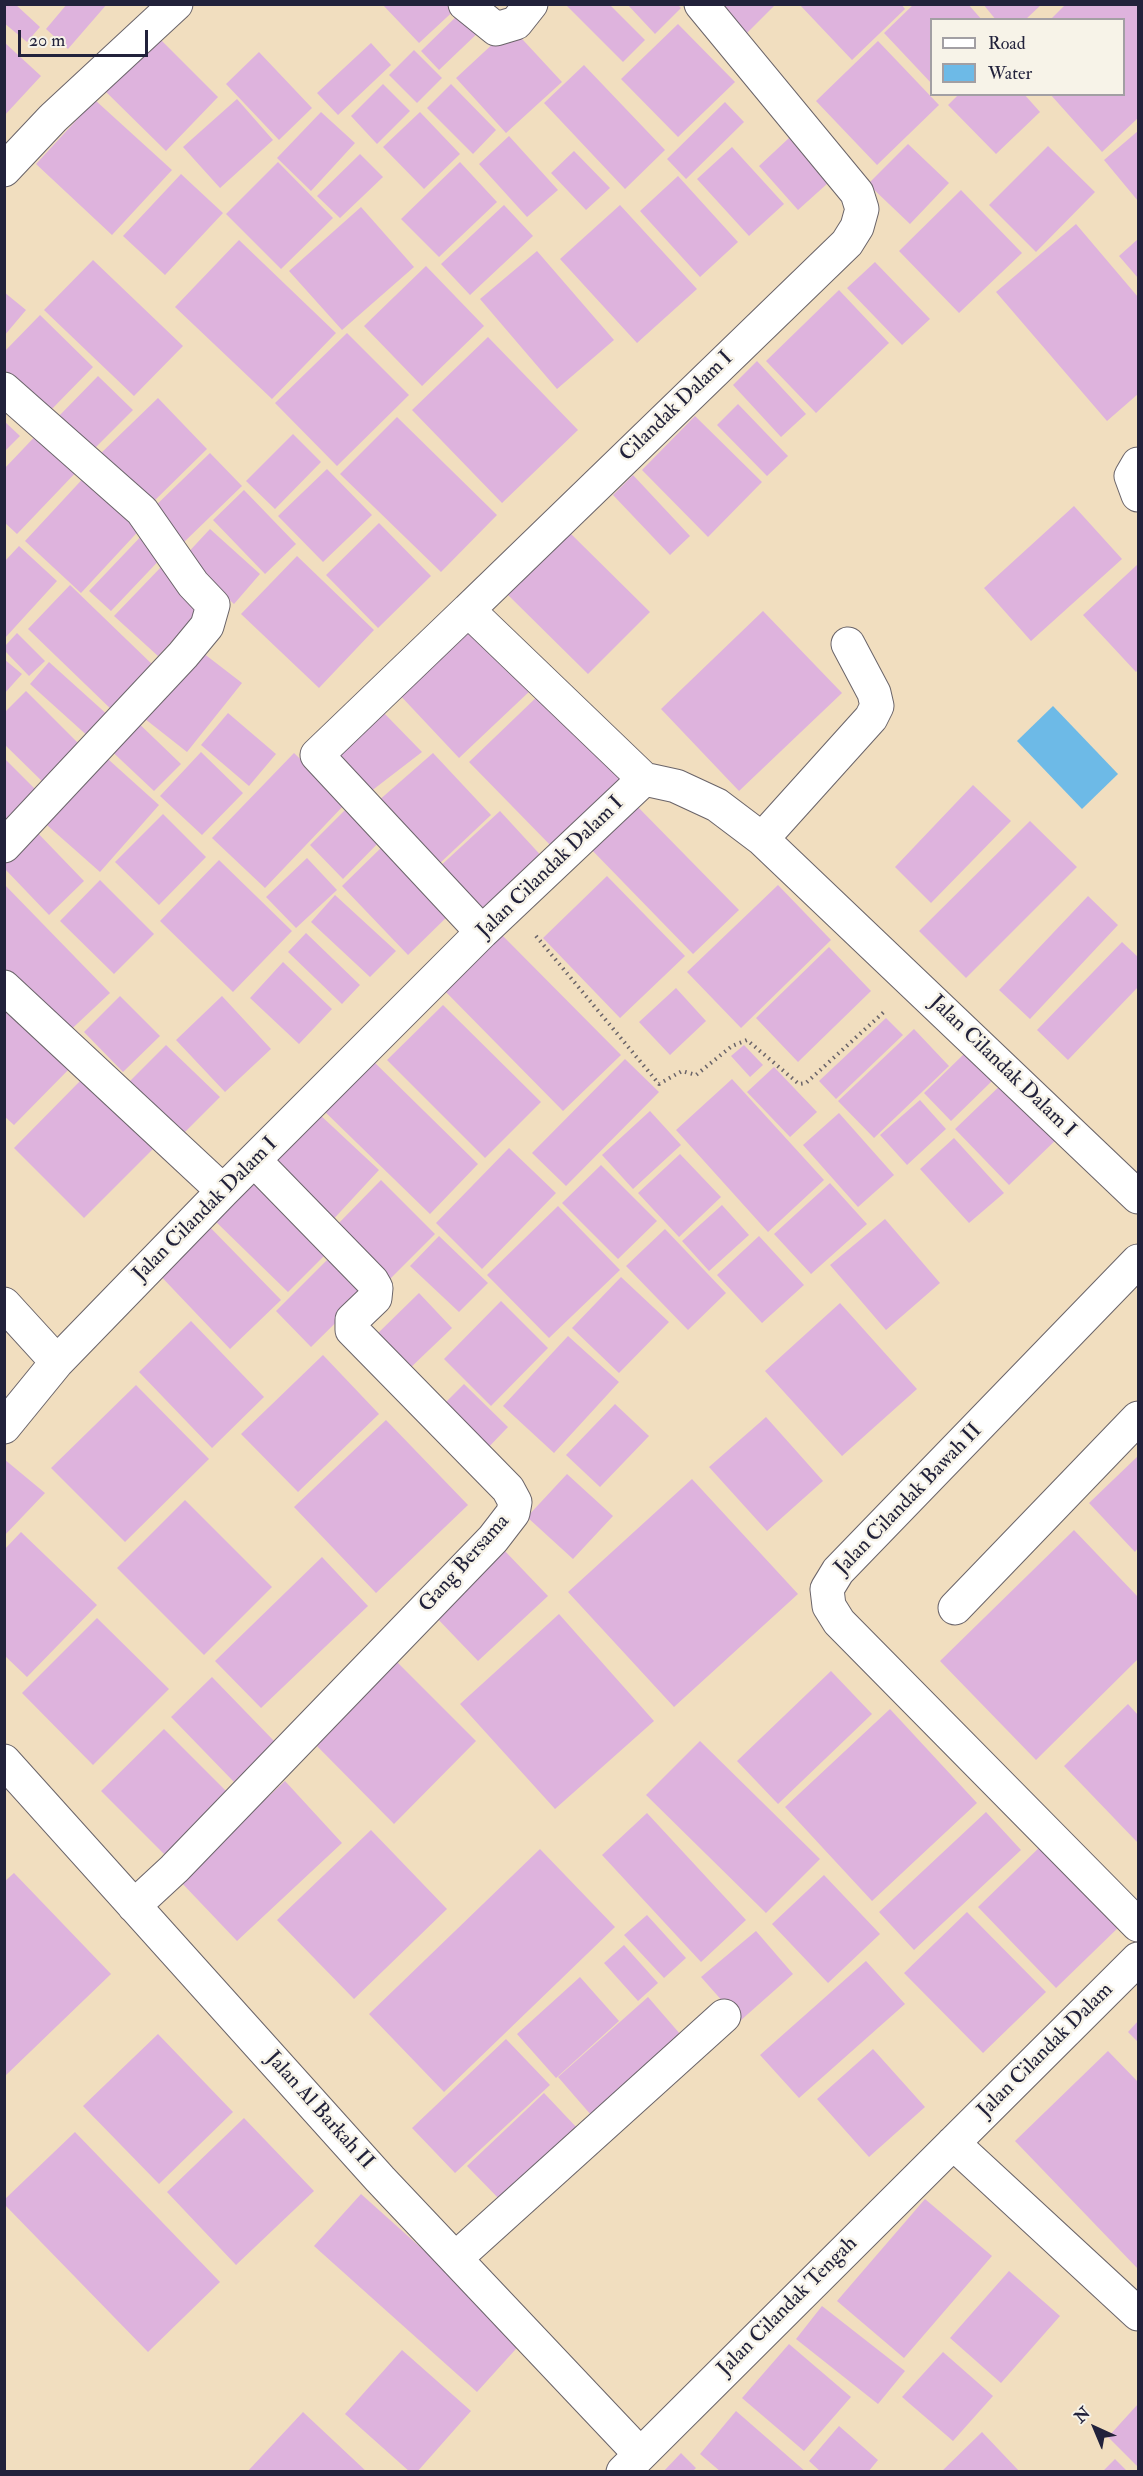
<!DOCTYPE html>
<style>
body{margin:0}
#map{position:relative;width:1143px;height:2476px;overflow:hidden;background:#f1debf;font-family:"IM FELL Double Pica",serif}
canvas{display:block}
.frame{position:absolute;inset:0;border:6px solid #22223b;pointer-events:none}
.legend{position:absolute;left:930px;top:18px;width:195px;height:78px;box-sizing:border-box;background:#f7f3e8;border:2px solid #a29fa3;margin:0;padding:8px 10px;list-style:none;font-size:18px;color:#22223b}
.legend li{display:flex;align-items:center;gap:12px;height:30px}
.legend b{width:30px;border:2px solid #a29fa3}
.north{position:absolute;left:1065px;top:2398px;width:60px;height:60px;-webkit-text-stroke:4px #f7f3e8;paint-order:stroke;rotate:316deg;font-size:16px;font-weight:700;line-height:24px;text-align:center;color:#22223b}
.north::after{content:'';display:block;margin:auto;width:21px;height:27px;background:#22223b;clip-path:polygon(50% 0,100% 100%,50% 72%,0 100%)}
.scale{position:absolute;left:18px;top:30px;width:130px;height:27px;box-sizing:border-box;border:3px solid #22223b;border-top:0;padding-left:8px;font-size:18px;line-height:21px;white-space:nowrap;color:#22223b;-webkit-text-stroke:4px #f7f3e8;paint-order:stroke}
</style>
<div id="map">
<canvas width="1143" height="2476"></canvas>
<div class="frame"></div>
<ul class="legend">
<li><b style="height:8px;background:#fff"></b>Road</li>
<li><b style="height:16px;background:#6dbae7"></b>Water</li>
</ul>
<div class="north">N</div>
<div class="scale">20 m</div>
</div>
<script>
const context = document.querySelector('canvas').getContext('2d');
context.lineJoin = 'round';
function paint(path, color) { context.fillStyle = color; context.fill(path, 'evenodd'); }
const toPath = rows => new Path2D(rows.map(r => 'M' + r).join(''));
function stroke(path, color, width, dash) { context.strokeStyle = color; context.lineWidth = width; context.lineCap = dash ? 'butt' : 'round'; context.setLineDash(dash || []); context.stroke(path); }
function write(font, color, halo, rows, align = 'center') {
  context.font = font + ' "IM FELL Double Pica",serif'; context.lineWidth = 5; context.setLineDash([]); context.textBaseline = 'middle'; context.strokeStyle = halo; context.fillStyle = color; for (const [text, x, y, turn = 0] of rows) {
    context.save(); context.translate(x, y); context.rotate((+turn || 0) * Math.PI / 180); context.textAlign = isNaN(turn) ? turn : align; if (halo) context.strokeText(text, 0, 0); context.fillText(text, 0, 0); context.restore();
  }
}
paint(toPath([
 [1053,706,1118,774,1082,809,1017,741]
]), '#6dbae7');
paint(toPath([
 [4,4,15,4,40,27,27,42,4,23],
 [67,4,107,4,68,49,46,29],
 [627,4,677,4,681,8,655,34],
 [720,4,776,4,747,33],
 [799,4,901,4,905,9,852,60],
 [914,4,968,4,982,20,932,20,932,84,884,33],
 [983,4,1042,4,1025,20,996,20],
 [1066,4,1138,4,1138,118,1102,152,1050,94,1124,94,1124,20,1050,20],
 [383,5,460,5,419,43],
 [568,5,610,5,645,40,623,62,567,6],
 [464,9,483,28,439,70,421,51],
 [678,24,735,82,678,137,621,79],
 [511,27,562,82,506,133,456,78],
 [154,33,218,97,166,151,101,87],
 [878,41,939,105,877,165,816,101],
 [4,42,41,76,4,116],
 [371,43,391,65,338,115,317,93],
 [414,50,442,78,417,103,389,75],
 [259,52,312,108,279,140,226,84],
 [584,65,665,150,625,189,544,103],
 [383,84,410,111,377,144,351,116],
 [451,84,496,130,473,154,427,108],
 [959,94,1024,94,1040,112,996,154,948,105],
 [237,99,273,140,220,188,183,147],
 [95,100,172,170,112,235,36,164],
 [725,102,744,122,686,179,667,159],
 [321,112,355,143,311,191,277,158],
 [420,112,460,154,424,189,383,147],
 [1138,131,1138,201,1104,160],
 [509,136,558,190,527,217,479,164],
 [789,138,828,183,798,210,759,166],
 [908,144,949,183,910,224,868,184],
 [1048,146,1095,192,1036,252,989,205],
 [732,147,784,204,749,236,697,179],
 [574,151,610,188,586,210,551,173],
 [360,154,383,177,340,218,317,196],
 [278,162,333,218,281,269,226,214],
 [460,162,497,202,439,257,401,219],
 [181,174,223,213,165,275,123,236],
 [678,176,738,242,700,277,640,211],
 [961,190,1022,253,959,313,899,251],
 [504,205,533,236,470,295,441,264],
 [620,205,697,289,637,343,560,259],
 [361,207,414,267,342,330,289,271],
 [1076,224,1138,297,1138,394,1107,421,996,292],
 [1138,239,1138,278,1119,256],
 [239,240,336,333,272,399,175,307],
 [537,251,614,340,557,389,480,299],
 [93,260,183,346,134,396,44,310],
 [875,262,930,319,902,345,847,288],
 [426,266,484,326,422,386,364,326],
 [839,290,889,343,816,413,766,361],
 [4,292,26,310,4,336],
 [40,315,93,367,49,412,4,369,4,352],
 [347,333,409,395,337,466,275,403],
 [488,337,578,430,502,503,412,410],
 [757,361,806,414,781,437,733,385],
 [98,376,133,410,93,450,59,416],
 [158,398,207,449,148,507,99,455],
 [738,404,788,456,767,476,717,425],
 [695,416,762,482,708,537,642,470],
 [397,417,497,515,441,572,340,474],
 [4,421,20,436,4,452],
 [43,428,82,466,17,534,4,522,4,469],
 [293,434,321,462,275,509,246,481],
 [210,453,242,486,182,544,150,511],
 [327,469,372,515,323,562,278,516],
 [89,472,145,524,81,593,25,541],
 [633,475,690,536,670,555,613,495],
 [244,490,296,544,265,574,213,520],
 [1074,506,1122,559,1031,641,984,588],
 [379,523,431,576,378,628,326,575],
 [210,529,260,574,234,604,183,558],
 [146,531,167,552,111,611,89,591],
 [569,532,650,612,588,674,507,594],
 [19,546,57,581,5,638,5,561],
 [297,556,374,630,319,688,241,614],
 [1138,564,1138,670,1136,672,1083,615],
 [162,566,205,606,158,656,114,616],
 [70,585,156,668,114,712,28,629],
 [763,611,842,693,739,791,661,709],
 [469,624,532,689,459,758,397,692],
 [17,633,45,661,29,676,5,651,5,646],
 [194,646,242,683,187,752,140,715],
 [4,659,22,674,4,694],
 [49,662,110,717,91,739,30,684],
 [26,691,87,752,50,789,4,744,4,713],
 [542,692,626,779,554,849,469,762],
 [228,713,276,754,249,786,201,745],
 [384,713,422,752,370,792,333,758],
 [130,715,181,764,154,791,103,743],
 [99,751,159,805,100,872,39,818],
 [201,752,243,793,202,835,160,796],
 [294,753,346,803,265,888,212,838],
 [433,753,491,815,438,865,377,802],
 [4,758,42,796,4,832],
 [973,785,1011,821,931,903,895,867],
 [633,802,739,910,693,954,588,846],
 [350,805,383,838,343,879,310,845],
 [500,811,546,861,482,919,437,869],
 [163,814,206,857,159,905,115,862],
 [1030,821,1077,867,966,978,919,931],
 [32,827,84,881,49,915,4,868,4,854],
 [386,843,453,911,408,955,342,886],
 [307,858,337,890,296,928,266,897],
 [219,860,292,931,233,992,160,921],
 [607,876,685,956,620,1018,543,938],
 [100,880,154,934,114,974,60,921],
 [4,884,110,993,62,1038,4,978],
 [778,885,831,940,741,1028,687,972],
 [335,895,396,951,370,977,311,922],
 [1088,896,1118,925,1030,1019,999,990],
 [497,930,621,1055,563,1111,440,986],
 [306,933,360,985,342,1004,288,952],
 [1122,942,1138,957,1138,987,1068,1060,1037,1030],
 [829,947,871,991,798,1062,756,1018],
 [283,962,332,1009,299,1044,250,998],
 [676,988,706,1021,670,1055,639,1022],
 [4,995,75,1063,14,1125,4,1116],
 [120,996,160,1036,123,1072,84,1032],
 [222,996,271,1049,225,1092,176,1040],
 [443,1005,541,1102,485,1158,387,1060],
 [886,1018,903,1035,836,1099,819,1081],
 [914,1029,949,1066,874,1138,838,1101],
 [166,1045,220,1097,181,1136,127,1084],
 [744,1045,763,1065,750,1077,731,1056],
 [966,1052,993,1080,951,1121,924,1093],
 [370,1058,478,1164,430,1214,321,1108],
 [625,1059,659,1092,566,1186,532,1153],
 [774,1067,817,1112,790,1137,747,1092],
 [83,1078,154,1148,84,1218,14,1148],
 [732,1079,824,1180,768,1232,676,1130],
 [1006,1080,1060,1136,1009,1185,955,1129],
 [920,1100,946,1129,907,1165,880,1135],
 [650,1111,681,1145,633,1189,602,1155],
 [318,1113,379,1170,329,1224,268,1167],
 [839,1113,894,1175,858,1207,803,1145],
 [954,1138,1004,1193,969,1223,920,1169],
 [509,1148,556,1193,482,1269,436,1223],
 [680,1154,721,1197,679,1237,638,1193],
 [601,1165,657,1221,618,1259,562,1203],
 [256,1173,332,1248,288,1292,212,1218],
 [381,1180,435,1234,388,1281,334,1228],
 [830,1183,867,1224,811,1274,774,1234],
 [722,1205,749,1235,709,1271,682,1241],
 [558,1206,620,1270,549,1338,487,1275],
 [885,1219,940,1283,886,1330,830,1265],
 [203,1220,281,1300,230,1349,154,1269],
 [665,1229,726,1293,688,1330,626,1266],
 [439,1236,488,1283,459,1312,410,1266],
 [759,1236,804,1285,762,1323,717,1275],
 [337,1250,373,1286,311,1347,276,1311],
 [621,1277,669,1322,619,1373,572,1328],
 [419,1293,452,1328,407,1371,374,1337],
 [501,1301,548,1348,491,1406,444,1359],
 [840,1303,917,1389,842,1456,765,1371],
 [191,1321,264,1397,212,1448,139,1372],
 [568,1336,619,1382,554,1453,503,1406],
 [323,1355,379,1414,298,1492,241,1434],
 [464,1384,508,1427,483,1453,438,1410],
 [136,1385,209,1459,125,1542,51,1468],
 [615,1404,649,1436,600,1487,566,1455],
 [766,1417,823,1481,767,1531,709,1467],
 [386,1420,468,1505,376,1593,294,1507],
 [1138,1456,1138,1548,1135,1552,1089,1503],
 [4,1459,45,1493,4,1536],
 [567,1474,613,1516,573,1559,527,1517],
 [692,1479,798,1594,674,1707,568,1592],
 [185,1500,272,1587,204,1655,117,1568],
 [1074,1530,1138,1597,1138,1659,1036,1760,940,1661],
 [21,1532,97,1605,27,1677,4,1655,4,1550],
 [503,1549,548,1596,478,1661,434,1615],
 [322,1557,368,1606,261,1708,215,1661],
 [559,1614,654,1721,555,1809,460,1704],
 [97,1618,169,1689,93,1765,22,1693],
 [394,1659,476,1741,394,1824,312,1741],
 [831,1671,872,1714,778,1804,737,1761],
 [212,1677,275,1742,234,1782,171,1717],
 [1128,1704,1138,1715,1138,1843,1064,1766],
 [890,1709,977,1803,872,1901,785,1807],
 [164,1729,232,1797,170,1860,101,1791],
 [700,1741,820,1859,766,1913,646,1795],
 [285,1781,342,1843,237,1941,179,1880],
 [986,1812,1021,1850,914,1950,879,1912],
 [647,1813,746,1920,701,1962,602,1855],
 [371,1830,447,1909,354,1999,277,1920],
 [1045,1842,1123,1923,1056,1988,978,1907],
 [540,1849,615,1927,444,2092,369,2014],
 [14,1873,111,1974,4,2077,4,1882],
 [824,1875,880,1934,828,1983,772,1924],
 [967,1912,1046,1992,983,2053,904,1973],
 [647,1915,686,1958,664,1978,624,1935],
 [756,1931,793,1974,740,2021,701,1977],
 [624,1945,658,1983,638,2001,604,1963],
 [866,1961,905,2004,799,2098,760,2055],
 [580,1977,619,2021,556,2078,517,2034],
 [648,1997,687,2042,598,2123,558,2077],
 [1138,2021,1138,2042,1128,2032],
 [158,2034,233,2112,159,2184,83,2106],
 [506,2039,550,2085,455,2173,412,2128],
 [873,2049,925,2107,869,2157,817,2099],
 [1108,2051,1138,2082,1138,2269,1015,2141],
 [544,2093,579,2130,502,2202,467,2166],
 [244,2118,314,2191,236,2265,167,2192],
 [75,2132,220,2282,148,2352,4,2204,4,2200],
 [361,2194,524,2340,477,2392,314,2246],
 [925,2199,992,2256,904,2358,837,2301],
 [1009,2271,1060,2316,1001,2383,950,2338],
 [822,2306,905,2371,878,2404,796,2339],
 [789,2344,851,2397,804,2451,742,2398],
 [402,2350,471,2411,417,2472,410,2472,345,2414],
 [943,2352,993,2396,953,2441,902,2397],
 [1138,2404,1138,2467,1108,2437],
 [736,2411,806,2472,721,2472,700,2454],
 [303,2412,367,2472,247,2472],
 [839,2426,878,2460,868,2472,821,2472,809,2461],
 [982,2432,1020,2472,941,2472],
 [681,2453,696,2468,692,2472,663,2472],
 [1115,2459,1128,2472,1102,2472]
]), '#deb3dd');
const minor = toPath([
 [465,4,496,29,516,23,531,4],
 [4,170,53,118,176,4],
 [4,389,142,511,193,584,213,605,207,626,183,655,4,846],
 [1138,464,1131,476,1138,495],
 [468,610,317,755,482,932],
 [644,779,468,610,847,243,857,227,862,209,857,193,701,4],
 [762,839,871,718,877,706,874,693,848,644],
 [4,987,223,1191],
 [1138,1261,838,1571,827,1589,829,1606,839,1622,1138,1925],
 [4,1304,57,1362],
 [4,1427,57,1362,223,1191,482,932,644,779,676,786,717,805,762,839,1138,1197],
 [955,1608,1138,1418],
 [4,1761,380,2179,640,2454],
 [134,1906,174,1869,493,1539,513,1513,515,1502,508,1489,352,1330,352,1320,375,1298,376,1288,372,1281,254,1160],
 [456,2258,724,2016]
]);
const tertiary = toPath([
 [953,2143,1138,2314],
 [623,2472,1138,1959]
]);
stroke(minor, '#6a6469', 35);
stroke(tertiary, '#6a6469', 35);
stroke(toPath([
 [536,936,659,1084,682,1071,696,1075,732,1046,747,1040,799,1084,806,1083,885,1011]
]), '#6a6469', 4, [1.5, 4.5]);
stroke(minor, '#fff', 33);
stroke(tertiary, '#fff', 33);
write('21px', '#22223b', '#f7f3e8', [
 ["Cilandak Dalam I",677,407,-44],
 ["Jalan Cilandak Dalam I",551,868,-44],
 ["Jalan Cilandak Dalam I",1002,1067,44],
 ["Jalan Cilandak Dalam I",206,1210,-45],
 ["Jalan Cilandak Bawah II",909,1500,-46],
 ["Gang Bersama",465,1564,-48],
 ["Jalan Cilandak Dalam",1046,2051,-45],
 ["Jalan Al Barkah II",319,2111,48],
 ["Jalan Cilandak Tengah",788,2307,-45]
]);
</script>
